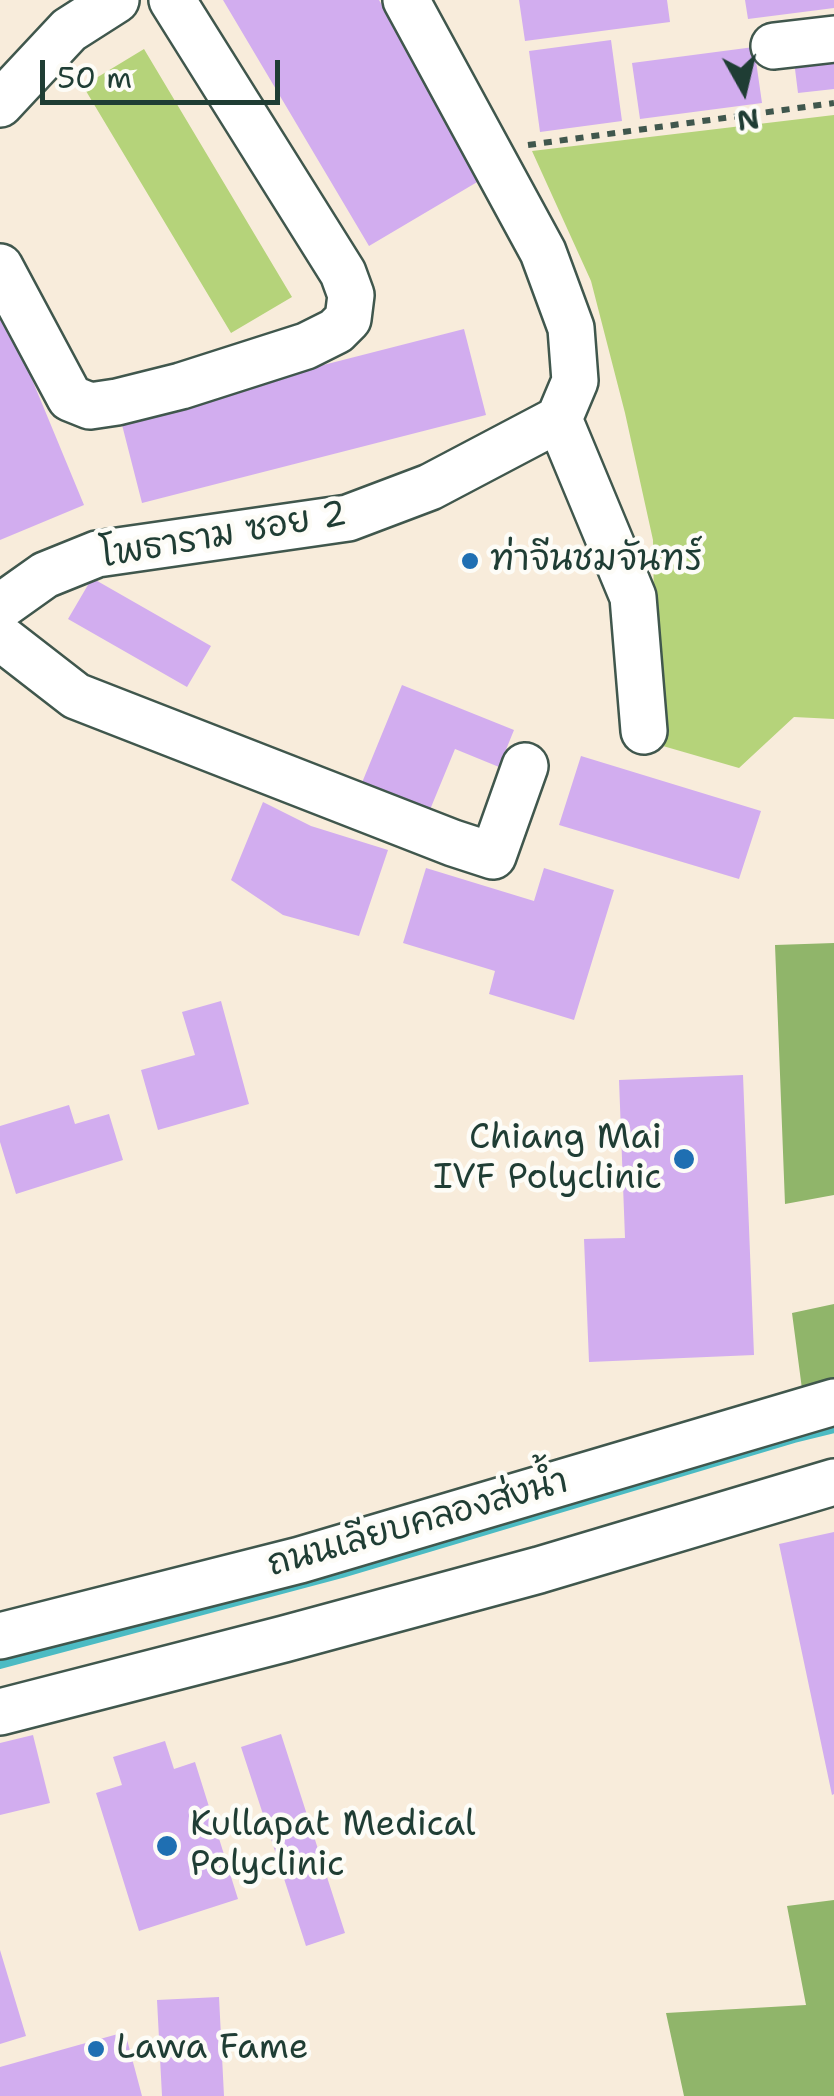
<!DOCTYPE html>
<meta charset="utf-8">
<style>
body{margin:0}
#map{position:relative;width:834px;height:2096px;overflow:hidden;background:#f8ecdb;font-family:"Shantell Sans",sans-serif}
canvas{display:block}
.north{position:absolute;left:694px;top:40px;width:100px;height:100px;-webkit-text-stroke:8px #fdfcf7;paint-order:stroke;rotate:172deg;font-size:28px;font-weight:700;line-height:40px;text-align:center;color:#1f3d34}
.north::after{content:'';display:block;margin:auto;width:35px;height:45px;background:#1f3d34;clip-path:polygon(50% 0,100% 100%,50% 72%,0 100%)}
.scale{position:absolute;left:40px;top:60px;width:240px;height:45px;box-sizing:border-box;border:5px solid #1f3d34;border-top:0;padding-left:12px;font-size:30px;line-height:35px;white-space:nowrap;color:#1f3d34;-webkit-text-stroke:8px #fdfcf7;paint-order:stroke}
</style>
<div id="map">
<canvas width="834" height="2096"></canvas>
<div class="north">N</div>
<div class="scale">50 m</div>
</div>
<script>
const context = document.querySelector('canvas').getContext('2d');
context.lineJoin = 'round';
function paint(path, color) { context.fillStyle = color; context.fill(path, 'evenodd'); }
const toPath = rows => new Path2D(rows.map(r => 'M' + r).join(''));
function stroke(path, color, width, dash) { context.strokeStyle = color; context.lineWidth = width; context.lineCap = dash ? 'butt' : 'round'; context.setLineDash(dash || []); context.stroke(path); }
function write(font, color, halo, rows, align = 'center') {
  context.font = font + ' "Shantell Sans","Playpen Sans Thai",sans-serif'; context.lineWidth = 9; context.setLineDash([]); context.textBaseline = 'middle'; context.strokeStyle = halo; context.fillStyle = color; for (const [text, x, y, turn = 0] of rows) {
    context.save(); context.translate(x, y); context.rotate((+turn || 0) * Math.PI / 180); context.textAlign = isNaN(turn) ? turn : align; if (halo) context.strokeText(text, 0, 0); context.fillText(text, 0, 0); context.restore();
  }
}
paint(toPath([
 [144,49,292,297,231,333,83,86],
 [834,115,834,719,794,717,739,768,656,744,653,540,625,413,591,281,532,151]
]), '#b5d37a');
paint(toPath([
 [834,943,834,1195,785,1204,775,945],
 [834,1304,834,1382,802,1389,792,1313],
 [834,1900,834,2096,684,2096,666,2013,806,2005,787,1906]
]), '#90b56a');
stroke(toPath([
 [0,1664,342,1573,794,1438,834,1428]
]), '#4cbbc3', 10);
paint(toPath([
 [223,0,379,0,484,178,369,246],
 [519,0,667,0,670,22,525,41],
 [745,0,834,0,834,8,748,19],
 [611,40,622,121,540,132,529,51],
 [754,47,762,103,640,119,632,63],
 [834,48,834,89,798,93,793,53],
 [0,302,84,505,0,540],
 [464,329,486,415,142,503,120,417],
 [92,578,211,646,187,687,68,619],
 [402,685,514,730,499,767,455,749,427,817,359,790],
 [581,756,761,811,739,879,559,825],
 [263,802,311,826,388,850,359,936,283,915,231,880],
 [426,868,534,901,544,868,614,890,574,1020,489,994,495,971,403,943],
 [221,1001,249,1104,158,1130,141,1070,195,1055,182,1012],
 [743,1075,754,1355,589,1362,584,1239,625,1238,619,1080],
 [69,1105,75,1124,109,1114,123,1160,16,1194,0,1142,0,1126],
 [834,1532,834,1794,832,1795,779,1544],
 [281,1734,345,1933,306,1946,241,1747],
 [33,1735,50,1803,0,1815,0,1743],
 [165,1741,174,1769,195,1762,238,1899,139,1931,96,1793,122,1785,113,1757],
 [0,1950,26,2036,0,2044],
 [219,1997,224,2096,162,2096,157,2000],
 [125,2032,142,2096,0,2096,0,2067]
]), '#d2adef');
const minor = toPath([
 [406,0,543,252,571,328,575,381,559,419,633,597,644,731],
 [774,46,834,39],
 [0,104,69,30,116,0],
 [0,267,70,398,90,406,117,402,181,386,306,346,336,331,348,319,351,295,343,273,172,0],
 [0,607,45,575,97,554,348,518,430,487,559,419],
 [0,637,76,696,453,843,493,856,525,766],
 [0,1636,300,1560,834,1402],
 [0,1712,284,1639,539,1570,834,1482]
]);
stroke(minor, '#40574d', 50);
stroke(toPath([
 [528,145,834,103]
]), '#40574d', 6, [8, 8]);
stroke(minor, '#fff', 45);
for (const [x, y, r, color] of [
 [470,561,10,"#1f6fb2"],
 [684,1159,12,"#1f6fb2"],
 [167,1846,12,"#1f6fb2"],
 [96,2049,10,"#1f6fb2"]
]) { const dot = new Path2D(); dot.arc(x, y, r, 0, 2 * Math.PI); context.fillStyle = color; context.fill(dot); stroke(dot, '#fdfcf7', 4); }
write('35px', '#1f3d34', '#fdfcf7', [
 ["โพธาราม ซอย 2",224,536,-10],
 ["ถนนเลียบคลองส่งน้ำ",418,1524,-16]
]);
write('35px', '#1f3d34', '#fdfcf7', [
 ["ท่าจีนชมจันทร์",490,561],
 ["Chiang Mai",662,1139,"right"],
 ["IVF Polyclinic",662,1179,"right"],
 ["Kullapat Medical",190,1826],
 ["Polyclinic",190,1866],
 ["Lawa Fame",116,2049]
], 'left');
</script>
